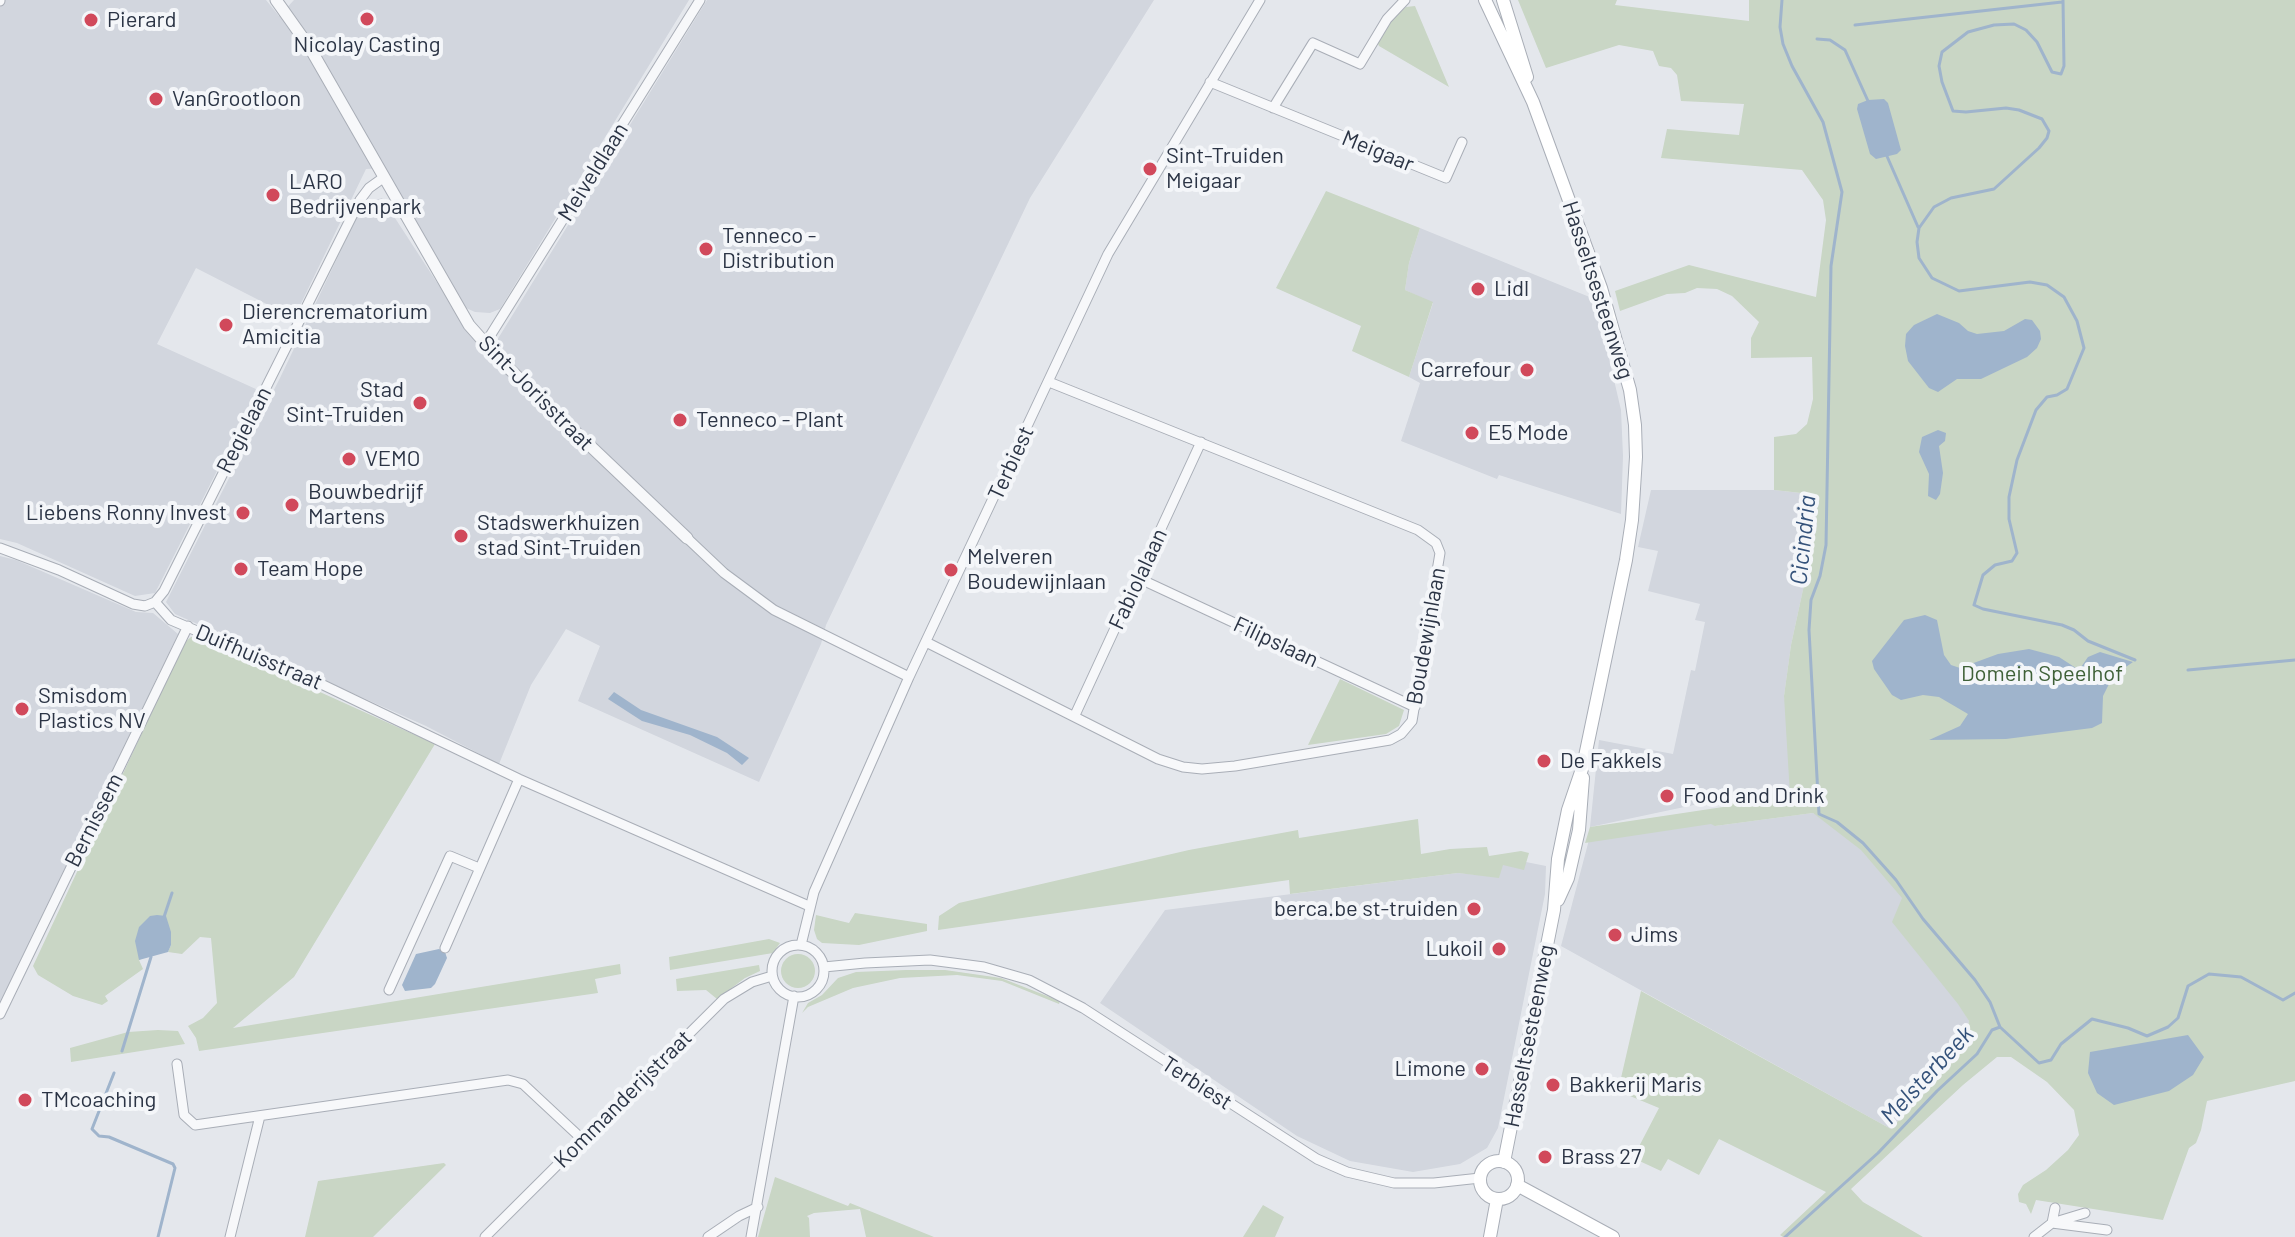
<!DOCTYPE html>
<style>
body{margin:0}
canvas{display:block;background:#e4e7ec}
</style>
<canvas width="2295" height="1237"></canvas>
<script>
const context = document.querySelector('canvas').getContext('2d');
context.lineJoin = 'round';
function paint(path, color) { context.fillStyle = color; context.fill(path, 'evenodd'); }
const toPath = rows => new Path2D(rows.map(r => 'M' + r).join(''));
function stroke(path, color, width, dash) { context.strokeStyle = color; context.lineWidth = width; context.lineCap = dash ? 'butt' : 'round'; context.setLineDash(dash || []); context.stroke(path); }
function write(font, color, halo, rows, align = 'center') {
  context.font = font + ' Barlow,sans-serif'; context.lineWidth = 8; context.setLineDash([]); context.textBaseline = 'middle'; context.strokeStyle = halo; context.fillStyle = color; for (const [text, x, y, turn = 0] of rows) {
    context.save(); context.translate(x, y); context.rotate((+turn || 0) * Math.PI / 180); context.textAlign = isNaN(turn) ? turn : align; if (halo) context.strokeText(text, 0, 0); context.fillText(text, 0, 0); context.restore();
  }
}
paint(toPath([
 [4,0,266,0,279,16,294,0,689,0,500,309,490,313,475,312,466,308,385,168,366,169,294,318,196,268,157,344,258,390,155,593,135,596,17,543,0,539,0,7],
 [707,0,1154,0,1030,198,826,625,821,644,759,782,578,701,600,646,566,629,531,685,499,764,426,726,175,614,166,602,280,378,363,204,382,198,486,358],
 [1420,228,1592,298,1603,333,1621,410,1623,456,1621,514,1499,475,1497,479,1401,441,1420,383,1409,377,1433,303,1405,290,1409,263],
 [1651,490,1774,490,1809,494,1815,503,1817,525,1791,645,1784,696,1794,748,1790,796,1784,792,1722,799,1590,827,1599,740,1673,754,1691,670,1695,671,1705,622,1695,620,1700,604,1648,591,1658,551,1638,547],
 [0,556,16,560,136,612,153,613,178,634,0,1004],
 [1813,813,1859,843,1904,899,1969,1021,1966,1034,1951,1061,1891,1129,1561,946,1590,836,1715,817,1715,826],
 [1526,862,1546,866,1545,894,1498,1128,1487,1148,1460,1164,1413,1172,1350,1161,1297,1136,1100,1003,1165,910,1458,873,1499,877,1502,865]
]), '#d2d6de');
paint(toPath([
 [1518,0,1617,0,1615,5,1749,21,1749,0,2295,0,2295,1081,2207,1101,2201,1130,2196,1143,2189,1148,2163,1220,2036,1200,2031,1214,2026,1204,2019,1202,2018,1194,2023,1185,2046,1170,2068,1150,2079,1135,2074,1110,2047,1082,2011,1057,1997,1057,1963,1085,1851,1189,1863,1202,1923,1237,1783,1237,1780,1235,1826,1192,1719,1139,1699,1175,1668,1159,1661,1171,1633,1158,1659,1108,1618,1091,1641,991,1891,1129,1951,1061,1966,1034,1969,1021,1958,1004,1892,922,1902,898,1861,850,1813,813,1715,826,1711,824,1585,843,1590,827,1723,807,1722,799,1784,792,1790,795,1784,696,1791,645,1817,525,1815,503,1810,494,1774,490,1774,437,1796,434,1807,424,1813,399,1812,357,1751,358,1751,338,1759,322,1732,296,1717,289,1697,288,1685,293,1667,294,1620,311,1615,291,1689,265,1816,297,1826,220,1823,200,1802,170,1661,158,1667,129,1739,135,1744,104,1681,101,1677,75,1671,68,1659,66,1653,51,1619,45,1546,68],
 [1415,6,1449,87,1379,46,1377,42,1390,22,1406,7],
 [1326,191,1420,228,1409,263,1405,290,1433,302,1409,377,1352,351,1361,326,1276,288],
 [196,636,435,744,294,977,233,1028,620,964,621,974,595,979,598,993,199,1051,196,1038,188,1026,203,1018,217,1003,211,938,200,937,182,954,168,952,171,945,139,960,143,969,105,996,108,1001,102,1005,73,996,38,975,33,966,184,643,191,637],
 [1340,679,1404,710,1399,726,1386,734,1308,745],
 [1418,819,1421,854,1450,849,1487,847,1489,856,1521,851,1529,853,1524,870,1503,865,1499,878,1458,873,1290,894,1289,880,938,930,939,916,959,903,1189,850,1298,830,1299,838],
 [855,913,927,924,927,931,859,945,822,943,817,939,814,930,816,915,849,923],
 [769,939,780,943,773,953,670,970,669,957],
 '781 971a17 17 0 1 1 34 0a17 17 0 1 1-34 0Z',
 [759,965,760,971,745,978,717,999,706,990,677,991,676,979],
 [906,970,945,970,1001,978,1060,1001,1059,1004,1002,981,957,975,900,978,853,988,808,1007,802,1013,808,1003,822,995,838,978,856,972],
 [158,1030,178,1031,185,1044,71,1062,70,1048,128,1032],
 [444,1163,446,1165,373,1237,305,1237,318,1181],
 [775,1177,848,1206,850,1203,934,1237,866,1237,860,1209,814,1213,807,1216,809,1218,810,1237,758,1237],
 [1263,1205,1284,1217,1275,1237,1243,1237]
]), '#c9d6c5');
paint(toPath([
 [1884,99,1888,103,1901,150,1897,154,1876,159,1870,154,1857,109,1858,104,1868,100],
 [1937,314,1959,323,1968,331,1977,334,2004,331,2025,319,2032,320,2040,331,2041,339,2037,348,2027,357,1981,379,1957,379,1938,392,1929,388,1908,361,1905,346,1906,334,1914,325],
 [1938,430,1946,433,1945,441,1939,446,1943,473,1940,494,1936,500,1928,496,1929,474,1919,452,1922,437],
 [1925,615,1937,620,1944,655,1951,665,1960,668,1998,654,2029,649,2059,657,2079,670,2088,657,2100,652,2133,662,2113,676,2103,696,2102,723,2092,728,2006,739,1929,740,1960,726,1968,714,1939,697,1923,695,1901,700,1892,695,1874,669,1872,661,1904,620],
 [614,692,641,710,717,737,749,758,742,765,727,753,690,735,642,721,608,699],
 [157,915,166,916,171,932,171,945,168,952,139,960,135,941,139,927,150,916],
 [439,949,445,952,447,958,435,984,431,988,405,991,402,985,416,954],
 [2188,1035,2204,1057,2193,1075,2169,1091,2114,1105,2097,1093,2088,1073,2090,1052]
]), '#9fb4cc');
stroke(toPath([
 [1782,0,1780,27,1783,44,1792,66,1823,122,1842,192,1831,266,1826,545,1820,576,1811,600,1809,630,1819,814,1837,822,1863,843,1896,880,1923,919,1975,980,1990,1002,2000,1027],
 [2063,0,2064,66,2061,74,2052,72,2037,42,2026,30,2014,24,1994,25,1968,32,1942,52,1939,66,1942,82,1953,111,1966,112,2006,108,2019,110,2042,119,2049,131,2047,138,2039,148,1994,189,1951,198,1934,207,1919,228,1917,242,1919,258,1932,278,1959,291,2030,282,2047,285,2064,297,2077,321,2084,348,2067,389,2057,395,2047,397,2036,410,2017,460,2009,497,2009,519,2017,553,2012,561,1995,565,1983,575,1974,605,1983,609,2062,625,2074,630,2088,641,2135,660],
 [1855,25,2062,2],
 [1817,39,1830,40,1845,50,1868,101],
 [1886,154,1918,227],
 [2188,670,2295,660],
 [163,920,172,893],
 [122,1051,151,957],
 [114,1073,92,1129,99,1136,109,1137,173,1164,175,1168,158,1237],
 [1785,1237,1878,1153,1937,1091,1977,1054,1992,1030,2000,1027,2039,1063,2051,1060,2061,1044,2092,1019,2128,1028,2147,1036,2168,1027,2178,1018,2188,986,2209,974,2241,977,2283,1000,2295,993]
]), '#9fb4cc', 3);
const minor = toPath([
 [0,1,0,0],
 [1210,82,1446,178,1462,142],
 [1273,108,1313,43,1360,64,1387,19,1405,0],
 [485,344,700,0],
 [687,538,724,573,774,610,909,677],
 [0,548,59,570,133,604,145,606,155,602],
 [1138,578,1415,707],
 [155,602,171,620,317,682,519,779,809,906],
 [155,602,164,591,360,200,369,188,383,178],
 [926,642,1158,759,1183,767,1202,769,1235,766,1390,740,1401,734,1412,721,1440,553,1436,543,1418,530,1049,382],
 [1075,715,1201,442],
 [801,945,814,892,909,677,1108,254,1260,0],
 '772 971a26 26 0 1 1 52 0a26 26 0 1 1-52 0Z',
 [445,948,519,779],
 [824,967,865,963,930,960,984,967,1029,980,1083,1008,1317,1159,1347,1172,1394,1183,1434,1183,1480,1178],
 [389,990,450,856,479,868],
 [0,1014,188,626],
 [177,1064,184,1115,195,1125,508,1080,523,1084,582,1139],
 [2055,1208,2052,1223,2107,1230],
 [230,1237,260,1116],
 [485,1237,724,999,752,982,772,976],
 [708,1237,739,1216,758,1207],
 [751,1237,794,996],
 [2034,1237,2052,1223,2085,1213]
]);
const tertiary = toPath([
 [276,0,310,48,469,325,501,361,687,538]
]);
const secondary = toPath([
 [1485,0,1533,102,1601,288,1630,390,1635,425,1636,457,1632,520,1626,560,1583,766,1568,810,1558,859,1554,910,1504,1162],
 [1503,0,1527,77],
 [1558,900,1568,878,1579,830,1583,778],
 '1480 1180a19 19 0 1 1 38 0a19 19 0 1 1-38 0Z',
 [1517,1185,1613,1237],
 [1490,1237,1497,1199]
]);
stroke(minor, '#a9aeb7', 11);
stroke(tertiary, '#a9aeb7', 13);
stroke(secondary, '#a9aeb7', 14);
stroke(minor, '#f7f8fa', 9);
stroke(tertiary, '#f7f8fa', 11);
stroke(secondary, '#fff', 12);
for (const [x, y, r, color] of [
 [367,19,8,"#d1495b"],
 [91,20,8,"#d1495b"],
 [156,99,8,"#d1495b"],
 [1150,169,8,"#d1495b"],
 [273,195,8,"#d1495b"],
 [706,249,8,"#d1495b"],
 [1478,289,8,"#d1495b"],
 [226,325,8,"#d1495b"],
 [1527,370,8,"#d1495b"],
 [420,403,8,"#d1495b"],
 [680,420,8,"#d1495b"],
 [1472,433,8,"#d1495b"],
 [349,459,8,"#d1495b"],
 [292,505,8,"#d1495b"],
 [243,513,8,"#d1495b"],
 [461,536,8,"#d1495b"],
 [241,569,8,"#d1495b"],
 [951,570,8,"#d1495b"],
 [22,709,8,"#d1495b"],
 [1544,761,8,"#d1495b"],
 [1667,796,8,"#d1495b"],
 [1474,909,8,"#d1495b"],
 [1615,935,8,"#d1495b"],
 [1499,949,8,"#d1495b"],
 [1482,1069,8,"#d1495b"],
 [1553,1085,8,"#d1495b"],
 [25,1100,8,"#d1495b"],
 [1545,1157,8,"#d1495b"]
]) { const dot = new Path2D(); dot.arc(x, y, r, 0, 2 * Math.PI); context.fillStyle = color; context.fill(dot); stroke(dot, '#f4f6f9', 3); }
write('22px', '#2b3445', '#f4f6f9', [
 ["Pierard",107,20],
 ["Nicolay Casting",367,45,"center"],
 ["VanGrootloon",172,99],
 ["Sint-Truiden",1166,156],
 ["Meigaar",1166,181],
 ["LARO",289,182],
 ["Bedrijvenpark",289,207],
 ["Tenneco -",722,236],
 ["Distribution",722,261],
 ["Lidl",1494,289],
 ["Dierencrematorium",242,312],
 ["Amicitia",242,337],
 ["Carrefour",1511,370,"right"],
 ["Stad",404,390,"right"],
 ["Sint-Truiden",404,415,"right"],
 ["Tenneco - Plant",696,420],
 ["E5 Mode",1488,433],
 ["VEMO",365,459],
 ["Bouwbedrijf",308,492],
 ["Martens",308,517],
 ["Liebens Ronny Invest",227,513,"right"],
 ["Stadswerkhuizen",477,523],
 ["stad Sint-Truiden",477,548],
 ["Melveren",967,557],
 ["Boudewijnlaan",967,582],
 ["Team Hope",257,569],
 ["Smisdom",38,696],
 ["Plastics NV",38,721],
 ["De Fakkels",1560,761],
 ["Food and Drink",1683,796],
 ["berca.be st-truiden",1458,909,"right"],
 ["Jims",1631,935],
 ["Lukoil",1483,949,"right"],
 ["Limone",1466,1069,"right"],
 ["Bakkerij Maris",1569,1085],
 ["TMcoaching",41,1100],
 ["Brass 27",1561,1157]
], 'left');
write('22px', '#2b3445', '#f4f6f9', [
 ["Meigaar",1378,151,22],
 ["Meiveldlaan",593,172,-58],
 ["Hasseltsesteenweg",1598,290,72],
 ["Sint-Jorisstraat",536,393,45],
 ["Regielaan",244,430,-63],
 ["Terbiest",1011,463,-65],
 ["Fabiolalaan",1138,579,-65],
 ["Boudewijnlaan",1426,636,-80],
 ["Filipslaan",1276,642,25],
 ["Duifhuisstraat",259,657,23],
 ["Bernissem",94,820,-63],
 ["Hasseltsesteenweg",1529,1036,-79],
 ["Terbiest",1197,1083,33],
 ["Kommanderijstraat",623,1099,-45]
]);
write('22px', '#3f6138', '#f4f6f9', [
 ["Domein Speelhof",2042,674]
]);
write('italic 24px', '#34527a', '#f4f6f9', [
 ["Cicindria",1803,540,-84],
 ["Melsterbeek",1927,1075,-47]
]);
</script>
